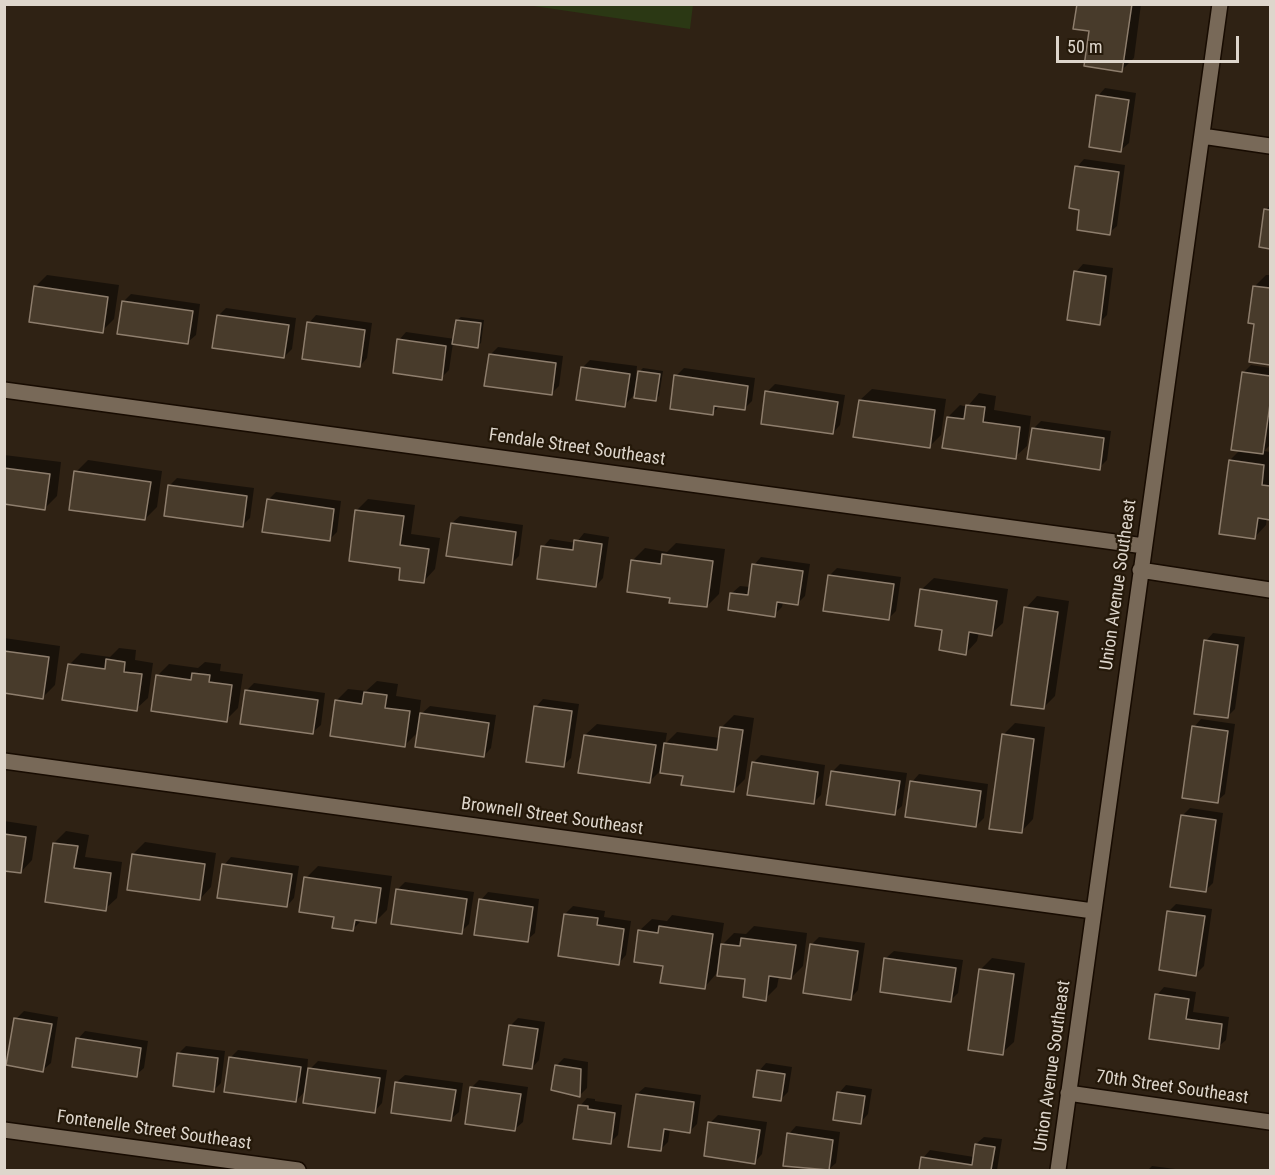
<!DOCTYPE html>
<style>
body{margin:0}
#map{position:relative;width:1275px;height:1175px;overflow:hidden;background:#2f2214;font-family:"Roboto Condensed",sans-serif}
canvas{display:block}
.frame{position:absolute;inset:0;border:6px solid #ded6cc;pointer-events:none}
.scale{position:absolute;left:1056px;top:36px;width:183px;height:27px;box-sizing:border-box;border:3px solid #ded6cc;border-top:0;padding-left:8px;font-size:18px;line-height:21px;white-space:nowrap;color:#ded6cc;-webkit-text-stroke:4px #25190a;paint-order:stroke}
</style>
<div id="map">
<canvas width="1275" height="1175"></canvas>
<div class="frame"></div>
<div class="scale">50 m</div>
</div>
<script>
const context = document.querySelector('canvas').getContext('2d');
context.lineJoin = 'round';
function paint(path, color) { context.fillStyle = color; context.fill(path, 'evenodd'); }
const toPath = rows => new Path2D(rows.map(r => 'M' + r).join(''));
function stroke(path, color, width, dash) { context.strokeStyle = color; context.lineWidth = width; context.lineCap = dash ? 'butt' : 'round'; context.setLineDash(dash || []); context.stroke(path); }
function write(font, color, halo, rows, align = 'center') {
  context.font = font + ' "Roboto Condensed",sans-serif'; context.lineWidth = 4.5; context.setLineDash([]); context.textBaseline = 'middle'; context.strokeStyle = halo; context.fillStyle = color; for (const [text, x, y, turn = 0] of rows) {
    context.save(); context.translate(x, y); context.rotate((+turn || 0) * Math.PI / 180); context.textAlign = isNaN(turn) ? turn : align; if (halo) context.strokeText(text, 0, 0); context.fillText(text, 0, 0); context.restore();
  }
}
paint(toPath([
 [527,5,693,4,693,5,690,29]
]), '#2b3814');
paint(toPath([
 [1078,4,1141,4,1134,58,1122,70,1091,30],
 [1105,88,1136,93,1129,143,1121,150,1098,96],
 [1084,159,1125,165,1117,226,1109,233,1081,209,1077,167],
 [1270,205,1270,247,1261,246,1266,210],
 [1083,264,1113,268,1107,315,1099,323,1076,272],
 [47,275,119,285,114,319,102,331,35,287],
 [1266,275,1270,275,1270,364,1251,361,1256,322,1254,287],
 [131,294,200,304,196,335,188,342,123,302],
 [226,308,296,318,292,349,284,357,218,316],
 [316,315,372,323,367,358,360,366,309,323],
 [461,317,484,320,481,343,477,346,453,343,449,370,441,378,399,340,406,332,455,339,457,320],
 [498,347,563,356,559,386,551,394,490,355],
 [590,360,637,366,636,375,643,368,663,371,659,396,656,399,633,396,625,405,582,368],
 [1251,365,1270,368,1270,445,1264,451,1270,452,1270,518,1267,518,1266,525,1255,537,1230,460,1241,449,1243,373],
 [684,368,755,378,752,401,744,409,720,405,712,414,676,376],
 [775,384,845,395,840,425,833,433,767,392],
 [872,389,946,399,941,435,929,447,860,400],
 [979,393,996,396,994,410,1031,416,1027,446,1015,457,948,417,960,405,967,407],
 [1041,421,1111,431,1107,460,1099,468,1033,429],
 [4,455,61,462,57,496,45,508,4,503],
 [88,460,162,471,157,507,145,519,76,472],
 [177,478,254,488,250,518,242,526,170,485],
 [276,492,341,501,337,532,329,540,268,500],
 [368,499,415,505,411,534,440,538,435,569,424,581,402,567,357,510],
 [460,516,523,525,519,556,511,564,452,523],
 [584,533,609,537,603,578,596,586,543,547,550,539,576,543],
 [676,543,725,549,719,594,707,606,672,596,633,560,645,548,667,552],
 [761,557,810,564,805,596,797,604,783,602,782,607,774,615,732,593,740,586,750,587,754,565],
 [837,568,901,577,896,611,889,618,829,576],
 [934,578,1008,589,1003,623,991,634,979,632,977,641,966,653,944,629,922,589],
 [1037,596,1069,601,1055,696,1043,708,1026,608],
 [1213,633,1245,637,1235,709,1227,717,1206,641],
 [4,638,60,646,55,685,43,697,4,692],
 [119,648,136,650,135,660,153,663,148,698,136,709,69,665,81,653,110,657],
 [205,662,221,664,220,671,243,674,238,708,226,720,157,676,169,664,198,668],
 [377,681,398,684,396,696,421,700,419,716,430,706,496,715,491,748,484,756,419,731,405,745,336,701,348,689,366,691],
 [254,683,325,693,321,725,313,732,247,690],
 [543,699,579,704,571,758,564,765,536,707],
 [734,715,754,718,745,779,733,791,684,775,660,771,650,781,585,735,597,724,667,733,665,744,677,732,720,738,722,727],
 [673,743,725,750,724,753,673,746],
 [1201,719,1235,724,1225,794,1217,801,1194,727],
 [1015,723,1045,727,1033,819,1022,831,1003,735],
 [761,755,825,765,821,795,813,803,753,763],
 [840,764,907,773,902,806,894,813,832,772],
 [919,774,988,784,984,818,976,826,912,782],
 [1190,808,1223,813,1213,883,1205,891,1182,816],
 [4,821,37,826,32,860,21,872,4,869],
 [66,831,89,835,85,857,122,862,117,898,105,909,54,843],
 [145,842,216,853,211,887,200,899,133,854],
 [231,857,299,866,294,898,287,906,224,865],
 [318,866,392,876,387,910,375,922,362,920,353,929,335,916,306,878],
 [405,882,474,892,469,924,461,932,397,890],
 [488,892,539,899,535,933,527,940,481,900],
 [1176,904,1212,909,1204,966,1196,974,1168,912],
 [573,906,605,911,604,917,631,921,626,955,619,963,565,914],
 [672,915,724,923,720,947,734,933,746,934,754,926,807,933,803,966,791,978,779,976,777,987,765,999,747,978,716,974,704,988,665,965,640,930,652,919,667,921],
 [819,937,865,943,858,990,851,998,811,945],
 [894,951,963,960,958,993,950,1001,886,958],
 [992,958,1025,963,1014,1042,1002,1053,980,970],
 [1164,987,1196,992,1193,1012,1229,1017,1226,1040,1218,1047,1157,995],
 [24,1011,58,1017,51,1063,43,1070,16,1019],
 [518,1018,545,1022,539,1060,532,1068,510,1026],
 [85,1031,148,1041,144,1068,136,1075,78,1039],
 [186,1046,225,1051,221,1083,213,1091,179,1053],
 [238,1050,308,1059,307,1072,318,1061,387,1070,382,1103,375,1111,307,1089,296,1101,231,1057],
 [564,1058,588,1062,587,1088,580,1095,556,1066],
 [766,1063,792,1067,788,1092,781,1099,759,1071],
 [405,1075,463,1083,459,1112,451,1119,397,1082],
 [479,1080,528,1087,523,1122,515,1129,471,1088],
 [846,1085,872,1089,868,1114,861,1122,839,1093],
 [645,1087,701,1095,697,1124,690,1131,670,1129,668,1142,660,1150,637,1094],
 [587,1098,595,1099,595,1101,622,1105,618,1135,610,1143,580,1106],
 [718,1115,767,1122,762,1154,755,1162,710,1123],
 [796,1126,840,1132,836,1163,828,1170,784,1165,789,1134],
 [984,1137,1002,1139,997,1170,921,1170,923,1158,930,1150,974,1157,976,1144],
 [1152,1166,1183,1170,1148,1170]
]), '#0007');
const building = toPath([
 [1077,4,1132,4,1122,72,1084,66,1089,31,1073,29,1077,4],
 [1096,95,1129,100,1121,152,1089,147,1096,95],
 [1075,166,1119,172,1110,235,1077,230,1079,210,1069,208,1075,166],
 [1264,209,1270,210,1270,249,1259,247,1264,209],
 [1074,271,1106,276,1100,325,1067,320,1074,271],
 [34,286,108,297,103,333,29,322,34,286],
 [1253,286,1270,288,1270,365,1249,362,1254,324,1248,323,1253,286],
 [122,301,193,311,188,344,117,334,122,301],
 [217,315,289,325,284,358,212,348,217,315],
 [456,320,481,323,478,348,452,344,456,320],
 [307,322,365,330,360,367,302,359,307,322],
 [397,339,446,346,442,380,393,373,397,339],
 [489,354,556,363,552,395,484,386,489,354],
 [581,367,630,374,625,407,576,400,581,367],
 [638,371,660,374,656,401,634,398,638,371],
 [1242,372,1270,376,1270,404,1263,454,1231,450,1242,372],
 [674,375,748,386,745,410,714,406,713,415,670,409,674,375],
 [765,391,838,402,833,434,761,424,765,391],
 [859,400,935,410,930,448,853,437,859,400],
 [966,405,985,407,983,422,1020,427,1016,459,942,448,947,417,964,419,966,405],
 [1032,428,1104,438,1100,470,1027,459,1032,428],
 [1229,460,1264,465,1262,485,1270,486,1270,520,1258,518,1255,539,1219,534,1229,460],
 [4,468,50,474,45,510,4,504,4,468],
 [74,471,151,482,145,520,69,510,74,471],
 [168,485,247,496,243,527,164,516,168,485],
 [267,499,334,509,330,541,262,532,267,499],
 [355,510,404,516,400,545,429,549,424,583,399,580,400,568,349,561,355,510],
 [451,523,516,532,512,565,446,556,451,523],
 [574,540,602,544,596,587,537,579,541,546,573,550,574,540],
 [662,554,713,561,707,607,669,603,670,598,627,592,631,560,661,564,662,554],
 [752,564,803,571,798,605,777,602,775,617,728,610,730,593,748,595,752,564],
 [828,575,894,584,889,620,823,611,828,575],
 [920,589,997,601,992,636,969,632,966,655,939,650,942,630,915,626,920,589],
 [1024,607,1058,612,1044,709,1011,705,1024,607],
 [1204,640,1238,645,1228,718,1194,714,1204,640],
 [4,651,49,657,43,699,4,693,4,651],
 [106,659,125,662,124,672,142,674,137,711,62,700,68,664,105,669,106,659],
 [192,673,210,675,209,682,232,685,227,722,151,711,156,675,191,680,192,673],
 [245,690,318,700,313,734,240,724,245,690],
 [364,692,387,695,385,708,410,711,405,747,330,736,335,700,362,704,364,692],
 [534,706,572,711,564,767,526,762,534,706],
 [420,713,489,723,484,757,415,747,420,713],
 [1192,726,1228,731,1218,803,1182,798,1192,726],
 [720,727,743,730,734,792,681,785,683,776,660,773,664,743,717,750,720,727],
 [1002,734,1034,739,1022,833,989,829,1002,734],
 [584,735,656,745,650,783,578,773,584,735],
 [752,762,818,772,814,804,747,795,752,762],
 [831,771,900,781,895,815,826,805,831,771],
 [910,781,981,791,976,827,905,817,910,781],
 [1181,815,1216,820,1206,892,1170,887,1181,815],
 [4,834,26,837,21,873,4,871,4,834],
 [53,843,78,846,74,868,111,873,106,911,45,902,53,843],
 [132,854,205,864,200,900,127,890,132,854],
 [222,864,292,874,287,907,217,898,222,864],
 [304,877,381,888,376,923,355,920,353,931,332,928,334,917,299,912,304,877],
 [396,889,467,899,462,934,391,924,396,889],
 [479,899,533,907,528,942,474,935,479,899],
 [1167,911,1205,916,1196,976,1159,970,1167,911],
 [564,914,598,918,597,925,624,929,619,965,558,956,564,914],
 [659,926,713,934,705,989,660,983,663,966,634,962,638,930,658,933,659,926],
 [741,938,796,945,791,979,769,976,766,1001,743,997,745,979,717,976,721,944,740,946,741,938],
 [810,944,858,951,851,1000,803,993,810,944],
 [884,958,956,968,951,1002,880,992,884,958],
 [979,969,1014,974,1003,1055,968,1050,979,969],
 [1155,994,1189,999,1186,1019,1222,1024,1219,1049,1149,1039,1155,994],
 [14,1018,52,1024,43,1072,6,1065,14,1018],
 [509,1025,538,1029,532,1069,503,1065,509,1025],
 [76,1038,141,1048,137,1077,72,1067,76,1038],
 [177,1053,218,1058,214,1092,173,1086,177,1053],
 [229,1057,301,1067,296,1102,224,1092,229,1057],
 [555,1065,581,1069,580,1097,551,1090,555,1065],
 [308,1068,380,1078,375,1113,303,1103,308,1068],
 [757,1070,785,1074,781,1101,753,1097,757,1070],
 [395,1082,456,1090,451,1121,391,1113,395,1082],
 [470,1087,521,1094,515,1131,465,1124,470,1087],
 [837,1092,865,1096,861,1124,833,1120,837,1092],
 [636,1094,694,1102,690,1133,664,1129,661,1151,628,1147,636,1094],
 [578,1105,588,1106,588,1109,615,1113,611,1144,573,1139,578,1105],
 [708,1122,760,1130,755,1164,704,1156,708,1122],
 [787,1133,833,1140,829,1170,783,1166,787,1133],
 [975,1144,995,1147,991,1170,919,1170,921,1157,972,1165,975,1144]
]);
paint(building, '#483b2b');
stroke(building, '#8e7e6d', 1.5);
const minor = toPath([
 [1202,136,1270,146],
 [4,390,1144,546],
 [1140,570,1270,590],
 [4,761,1093,911],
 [1068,1093,1270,1122],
 [4,1130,298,1170],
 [1058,1170,1220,4]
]);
stroke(minor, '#170b01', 18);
stroke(minor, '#786958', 15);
write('18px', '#ded6cc', '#25190a', [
 ["Fendale Street Southeast",577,448,8],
 ["Union Avenue Southeast",1119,585,-82],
 ["Brownell Street Southeast",552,817,8],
 ["Union Avenue Southeast",1053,1066,-82],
 ["70th Street Southeast",1172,1088,8],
 ["Fontenelle Street Southeast",154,1131,8]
]);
</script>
